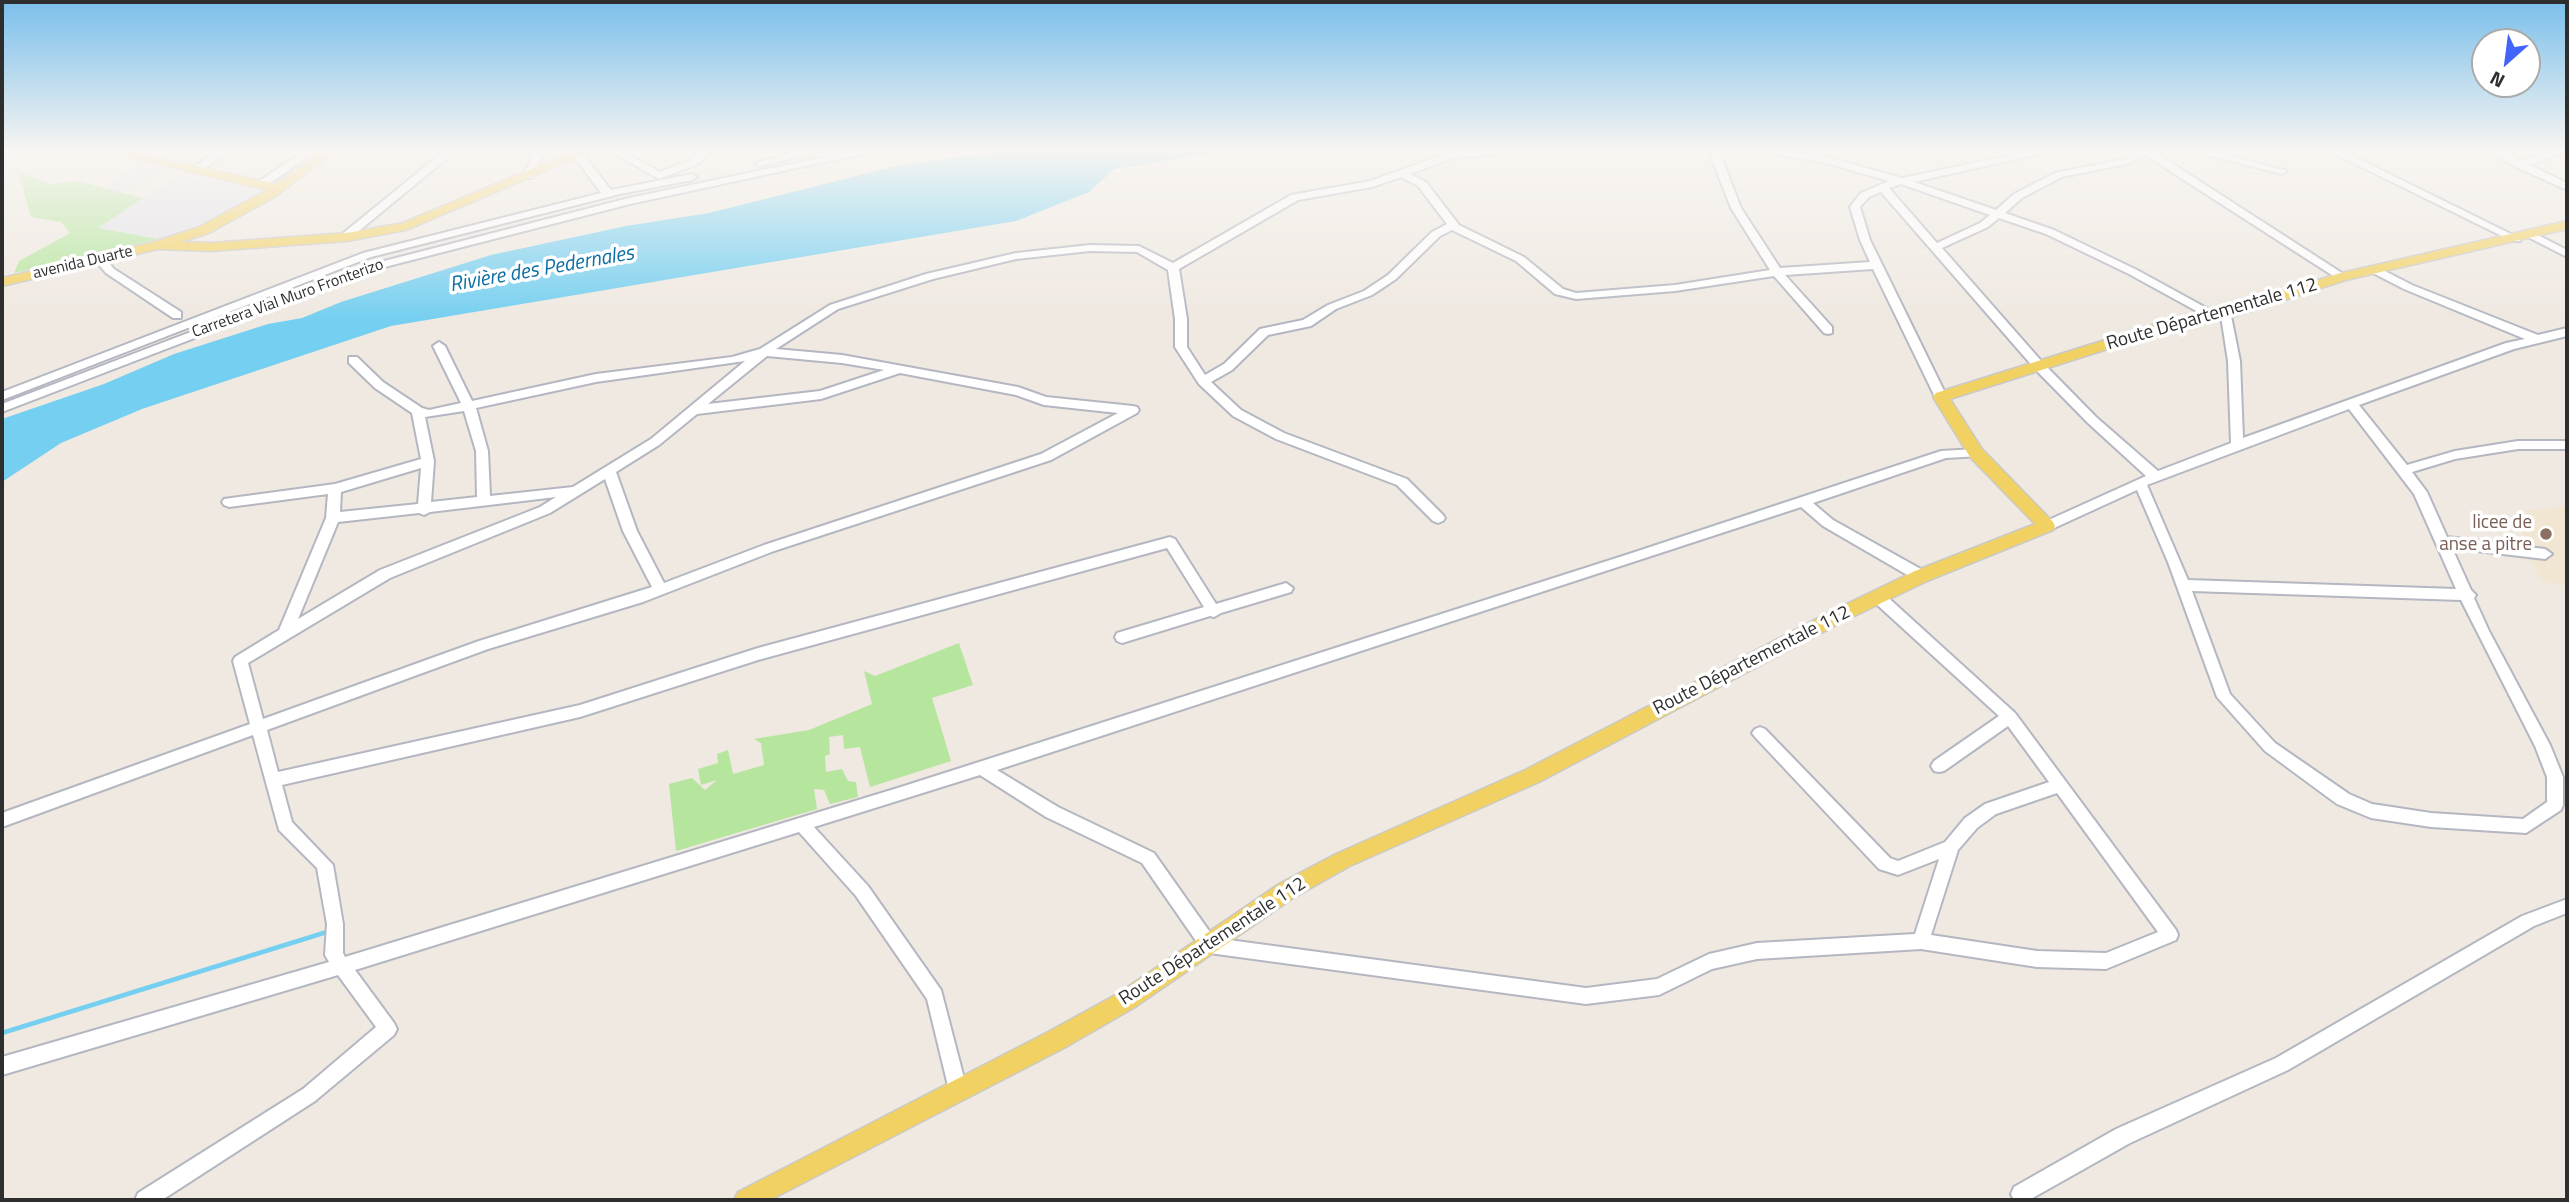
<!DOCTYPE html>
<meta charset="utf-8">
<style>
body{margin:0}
#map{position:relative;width:2569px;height:1202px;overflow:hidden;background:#efe9e1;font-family:"Titillium Web",sans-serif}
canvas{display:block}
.frame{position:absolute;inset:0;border:4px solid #2e2e2e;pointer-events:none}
.north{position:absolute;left:2471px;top:28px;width:70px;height:70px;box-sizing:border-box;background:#fff;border:2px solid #ababab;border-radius:50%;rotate:208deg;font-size:19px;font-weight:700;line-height:28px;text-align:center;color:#2e2e2e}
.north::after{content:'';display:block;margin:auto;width:24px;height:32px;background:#4264fb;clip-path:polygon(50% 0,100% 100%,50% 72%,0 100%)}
</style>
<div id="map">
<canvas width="2569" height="1202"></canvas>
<div class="frame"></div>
<div class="north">N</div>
</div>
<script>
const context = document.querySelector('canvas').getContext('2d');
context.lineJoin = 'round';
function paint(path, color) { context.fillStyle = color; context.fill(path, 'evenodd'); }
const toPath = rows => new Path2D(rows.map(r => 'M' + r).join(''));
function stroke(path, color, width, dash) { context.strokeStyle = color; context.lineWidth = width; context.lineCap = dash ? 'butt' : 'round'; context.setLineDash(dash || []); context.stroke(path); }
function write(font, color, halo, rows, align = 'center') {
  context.font = font + ' "Titillium Web",sans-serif'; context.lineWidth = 7; context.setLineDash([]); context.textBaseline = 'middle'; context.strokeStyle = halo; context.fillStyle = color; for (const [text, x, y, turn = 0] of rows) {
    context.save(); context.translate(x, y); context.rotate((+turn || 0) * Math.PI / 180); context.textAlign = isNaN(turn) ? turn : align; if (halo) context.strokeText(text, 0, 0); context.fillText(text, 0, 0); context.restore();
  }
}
paint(toPath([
 [141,163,166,169,126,193,104,188],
 [180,174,262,190,222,216,159,239,97,228]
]), '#e3e1e8');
paint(toPath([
 [2567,506,2567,586,2543,582,2528,556,2520,511]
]), '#f0e6d1');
paint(toPath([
 [18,172,50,184,77,181,143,198,98,228,159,239,14,273,19,261,70,233,61,222,31,217],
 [959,643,973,685,932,698,951,761,870,787,860,747,844,749,843,735,829,737,830,754,825,756,826,772,842,769,848,781,856,782,858,797,830,804,824,790,814,789,817,809,676,851,669,784,692,778,705,790,717,780,701,785,698,769,718,763,717,754,728,750,733,774,764,765,761,743,754,739,809,730,872,704,864,671,875,676]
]), '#b6e59e');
paint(toPath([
 [998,151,1225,151,1114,169,1089,192,1016,221,391,326,142,409,61,443,2,482,2,419,104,384,174,354,268,324,302,318,341,302,491,255,626,226,709,213,896,166]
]), '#75cff0');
stroke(toPath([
 [2,1033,330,931]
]), '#75cff0', 4.5);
const minor = toPath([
 [217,151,230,151,200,172,192,172,192,168,217,151],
 [304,151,316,151,266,186,258,186,258,182,304,151],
 [444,151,456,151,349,239,341,239,341,235,444,151],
 [535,151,545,151,532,178,524,178,523,176,535,151],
 [610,151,623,151,660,172,690,160,700,151,711,151,698,164,659,179,610,151],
 [800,151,822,151,760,166,755,163,800,151],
 [853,151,875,151,630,204,369,271,2,412,2,404,361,267,629,198,853,151],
 [1458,151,1505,151,1500,154,1453,158,1410,174,1426,182,1459,225,1524,257,1563,289,1576,293,1675,285,1770,270,1731,208,1709,151,1719,151,1741,208,1780,268,1870,262,1860,240,1850,207,1861,193,1889,181,1826,163,1759,151,1788,151,1827,157,1902,178,2030,151,2052,151,1914,182,1996,210,2014,194,2055,173,2124,159,2137,151,2153,151,2348,277,2346,279,2338,279,2145,155,2131,163,2062,177,2022,198,2005,213,2054,230,2137,270,2221,316,2222,311,2230,311,2240,361,2243,438,2506,343,2525,339,2404,289,2371,272,2371,268,2379,268,2412,285,2538,335,2567,328,2567,336,2514,349,2359,405,2407,465,2455,451,2518,441,2567,441,2567,449,2518,449,2455,459,2412,472,2427,492,2447,537,2545,549,2552,554,2545,559,2452,548,2471,590,2476,595,2474,598,2489,631,2550,745,2563,777,2563,805,2561,810,2526,833,2431,827,2371,818,2337,804,2265,751,2217,697,2168,562,2137,490,2052,529,2042,529,2040,526,2042,523,2146,476,2088,423,2035,369,1881,192,1869,197,1860,207,1870,240,1947,397,1945,400,1937,400,1935,397,1873,269,1785,275,1832,327,1832,333,1828,334,1824,333,1774,276,1675,291,1576,299,1555,294,1516,261,1452,230,1440,236,1396,279,1372,295,1336,309,1311,326,1268,335,1232,370,1211,382,1241,410,1284,433,1407,479,1443,515,1445,518,1443,521,1438,523,1433,521,1397,485,1276,439,1233,416,1199,384,1175,347,1175,319,1168,270,1137,252,1090,251,1016,259,933,279,838,309,776,349,842,355,1018,387,1046,397,1133,406,1137,407,1139,410,1137,413,1051,460,774,551,643,602,488,649,267,730,278,772,580,705,758,648,1170,537,1175,539,1216,604,1286,583,1293,588,1291,592,1221,613,1214,617,1210,616,1122,643,1117,641,1115,637,1117,633,1204,607,1167,548,758,660,580,717,282,785,292,822,333,865,343,924,343,953,345,957,901,787,1629,554,1941,451,1976,449,1982,453,1980,456,1946,458,1813,503,1833,520,1926,572,1928,576,1926,580,1916,580,1823,526,1801,507,997,770,1058,807,1154,853,1214,938,1586,988,1657,979,1709,954,1757,943,1915,934,1939,859,1898,875,1879,869,1755,737,1752,733,1755,729,1760,727,1765,729,1890,858,1898,861,1945,842,1965,818,1985,804,2049,782,2008,726,1944,771,1939,772,1934,771,1931,766,1934,761,1999,716,1873,601,1871,597,1873,593,1878,592,1883,593,2015,713,2176,930,2178,935,2176,940,2106,969,2037,967,1921,949,1757,959,1712,969,1659,995,1586,1004,1209,953,1203,951,1142,863,1046,817,980,775,814,827,868,886,941,990,967,1090,964,1096,958,1099,952,1096,949,1090,927,999,856,896,799,832,355,970,394,1023,397,1029,394,1035,315,1101,162,1200,135,1200,138,1193,303,1089,376,1027,338,975,2,1075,2,1057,329,962,325,955,327,924,317,868,279,830,253,735,2,827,2,813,250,724,233,661,235,657,279,630,326,518,328,494,229,507,224,505,222,502,224,499,335,484,421,459,412,413,375,388,349,363,349,357,357,357,383,382,422,408,429,410,461,403,433,346,439,342,445,346,472,401,596,374,732,357,760,349,830,305,926,274,1016,253,1090,245,1139,246,1173,263,1291,195,1370,181,1448,153,1458,151],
 [1401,177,1418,186,1447,224,1432,232,1388,275,1364,291,1328,305,1303,320,1260,329,1224,364,1205,375,1187,347,1187,319,1179,269,1298,200,1372,187,1401,177],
 [1901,184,1990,215,1980,223,1937,243,1889,188,1901,184],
 [1999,218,2046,234,2129,274,2211,319,2215,320,2221,316,2228,361,2231,443,2158,471,2096,417,2043,363,1942,248,1988,227,1999,218],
 [767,356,842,363,884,370,820,391,708,404,767,356],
 [745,361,651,439,573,487,490,496,488,451,476,408,596,382,745,361],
 [900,373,1016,395,1044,405,1118,413,1041,454,764,545,664,583,637,531,616,472,659,445,697,414,821,399,900,373],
 [2349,409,2414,494,2456,589,2188,580,2147,485,2349,409],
 [464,411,476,451,477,497,431,502,434,461,425,417,464,411],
 [421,468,418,504,340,512,341,492,421,468],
 [605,479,623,531,652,587,479,641,263,719,248,663,390,578,550,513,605,479],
 [556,497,540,507,380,570,298,619,338,522,419,513,424,515,430,512,556,497],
 [2192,591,2461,600,2535,746,2547,777,2547,802,2523,819,2431,813,2372,804,2349,794,2275,743,2230,694,2192,591],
 [2057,793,2158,932,2106,953,2037,951,1931,935,1958,850,1977,828,1996,814,2057,793],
 [2192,151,2212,151,2287,171,2282,174,2192,151],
 [2329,151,2343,151,2521,239,2520,241,2512,241,2329,151],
 [2489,151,2503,151,2522,161,2551,151,2567,151,2530,165,2567,183,2567,190,2516,167,2489,151],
 [578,152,582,153,611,190,692,174,697,177,692,180,620,194,371,257,2,400,2,392,363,253,601,193,573,155,578,152],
 [2530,231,2567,250,2567,257,2526,236,2525,234,2530,231],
 [100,256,104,257,114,269,181,312,181,318,173,318,106,273,94,259,100,256],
 [2567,899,2567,913,2534,926,2288,1070,2130,1143,2029,1200,2014,1200,2011,1194,2014,1187,2116,1129,2276,1058,2522,916,2567,899]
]);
const major = toPath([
 [103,151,128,151,276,184,321,151,336,151,273,198,209,233,181,242,211,243,347,233,403,223,574,151,592,151,406,230,347,241,211,251,158,249,2,286,2,278,154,242,199,227,267,190,103,151],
 [2567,221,2567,229,2346,280,2231,317,2161,332,1950,399,1982,449,2053,522,2055,526,2053,530,1927,581,1842,622,1539,782,1350,866,1293,898,1135,1007,1064,1048,770,1200,734,1200,738,1192,1048,1032,1119,993,1279,884,1336,854,1525,770,1830,612,1915,571,2035,524,1970,457,1933,397,1936,393,2153,325,2223,310,2337,274,2567,221]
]);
stroke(minor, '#b4b7c1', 4);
stroke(major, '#c9c9c9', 3);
paint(minor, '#fff');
paint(major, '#f2d163');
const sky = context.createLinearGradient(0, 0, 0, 320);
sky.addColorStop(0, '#7abfeb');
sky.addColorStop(0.47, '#f8f5f2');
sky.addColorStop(1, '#f8f5f200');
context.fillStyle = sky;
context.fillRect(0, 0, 2569, 320);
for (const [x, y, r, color] of [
 [2546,534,7,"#8d6e63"]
]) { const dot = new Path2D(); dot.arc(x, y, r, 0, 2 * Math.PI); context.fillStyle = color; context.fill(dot); stroke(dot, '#fff', 2.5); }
write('16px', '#2e2e2e', '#fff', [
 ["avenida Duarte",83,263,-13],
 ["Carretera Vial Muro Fronterizo",288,299,-20]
]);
write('19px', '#2e2e2e', '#fff', [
 ["Route Départementale 112",2212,315,-16],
 ["Route Départementale 112",1752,661,-27],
 ["Route Départementale 112",1213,942,-33]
]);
write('19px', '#785e54', '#fff', [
 ["licee de",2532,523],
 ["anse a pitre",2532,545]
], 'right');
write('italic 21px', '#0d6fa3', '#fff', [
 ["Rivière des Pedernales",542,270,-10]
]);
</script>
